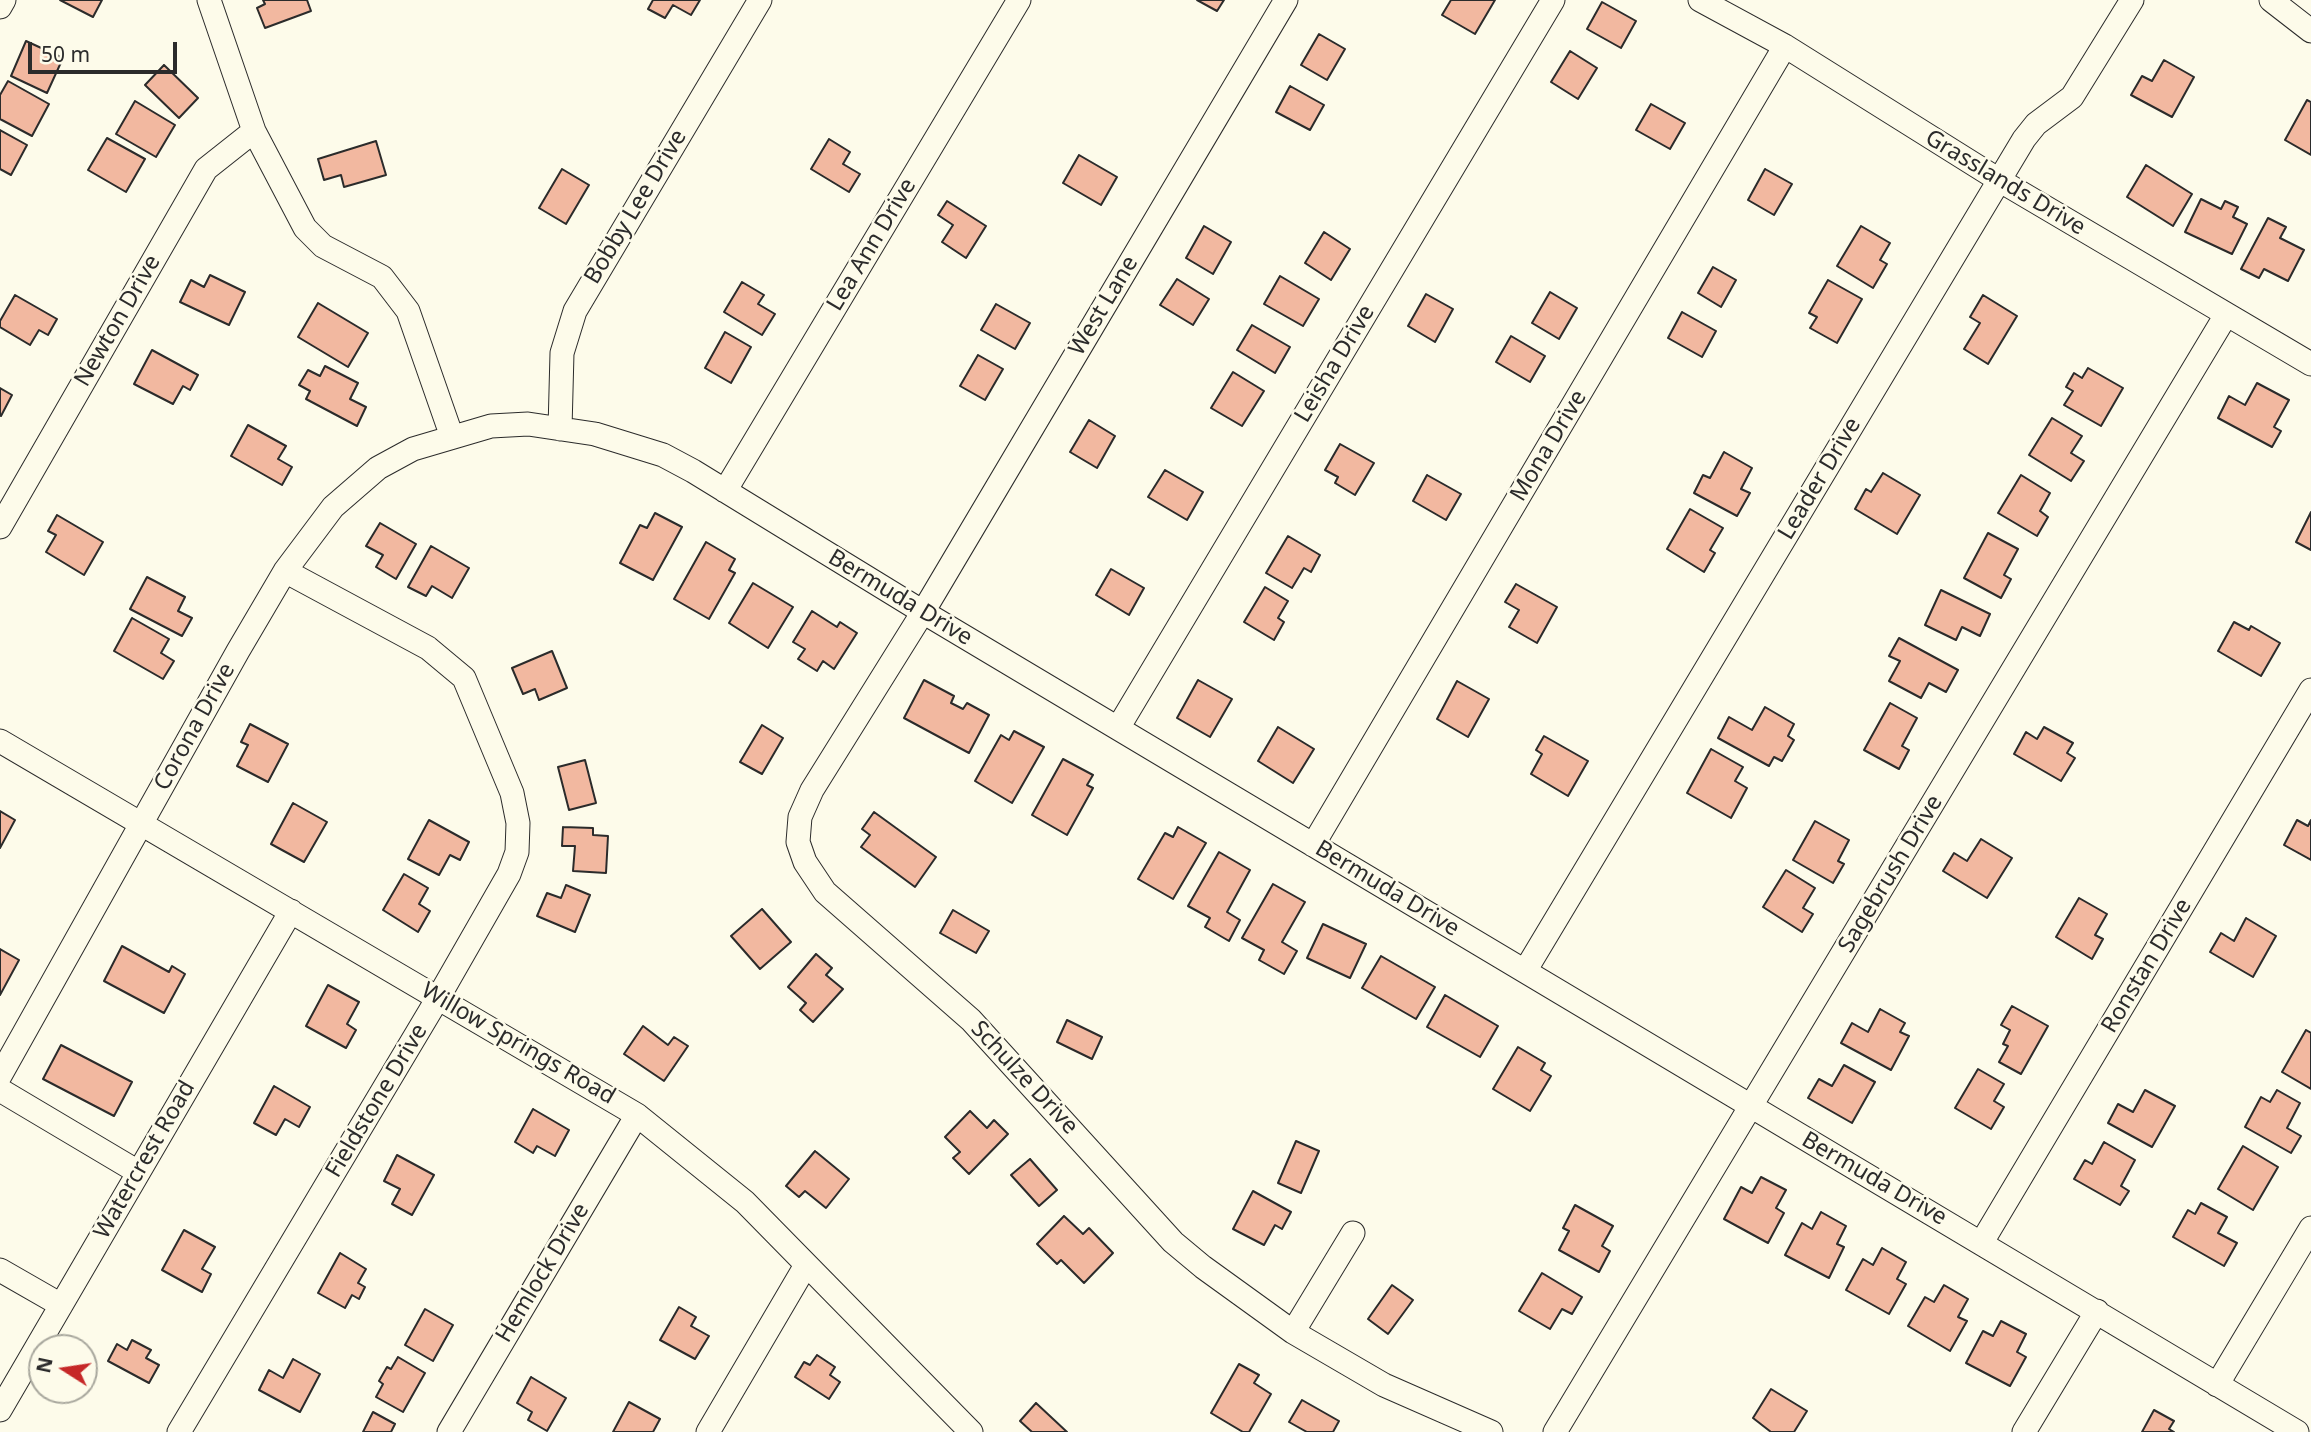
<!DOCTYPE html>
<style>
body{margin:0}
#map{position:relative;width:2311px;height:1432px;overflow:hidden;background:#fdfbea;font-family:"Noto Sans",sans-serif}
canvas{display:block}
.north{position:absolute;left:28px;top:1334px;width:70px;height:70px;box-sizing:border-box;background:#fdfbea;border:2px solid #a9a89e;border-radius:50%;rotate:282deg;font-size:19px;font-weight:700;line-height:28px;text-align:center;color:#2b2b2b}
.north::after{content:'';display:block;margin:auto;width:24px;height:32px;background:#c62828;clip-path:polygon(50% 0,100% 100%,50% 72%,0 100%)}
.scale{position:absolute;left:28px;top:42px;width:149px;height:32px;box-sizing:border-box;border:4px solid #2b2b2b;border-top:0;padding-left:9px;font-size:21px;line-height:24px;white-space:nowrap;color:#2b2b2b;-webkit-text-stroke:5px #fdfbea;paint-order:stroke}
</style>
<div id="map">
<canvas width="2311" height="1432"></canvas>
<div class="north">N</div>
<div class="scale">50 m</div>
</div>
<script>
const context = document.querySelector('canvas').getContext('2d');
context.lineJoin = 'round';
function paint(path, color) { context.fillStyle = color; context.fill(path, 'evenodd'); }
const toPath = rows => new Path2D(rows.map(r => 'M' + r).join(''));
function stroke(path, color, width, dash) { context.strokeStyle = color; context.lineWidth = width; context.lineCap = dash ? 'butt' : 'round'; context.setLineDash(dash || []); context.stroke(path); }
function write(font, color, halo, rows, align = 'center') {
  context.font = font + ' "Noto Sans",sans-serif'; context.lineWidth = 5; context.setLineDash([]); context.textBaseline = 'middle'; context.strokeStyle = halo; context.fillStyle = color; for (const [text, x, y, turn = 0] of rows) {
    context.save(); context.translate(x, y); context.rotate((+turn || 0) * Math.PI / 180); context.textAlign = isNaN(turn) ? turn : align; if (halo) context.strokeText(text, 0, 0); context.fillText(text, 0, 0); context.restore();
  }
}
const building = toPath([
 [60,0,102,0,93,17,60,0],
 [263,0,307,0,311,11,265,28,257,8,265,4,263,0],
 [653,0,700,0,691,15,673,5,665,18,648,9,653,0],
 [1197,0,1224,0,1217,11,1197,0],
 [1451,0,1495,0,1475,34,1442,15,1451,0],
 [1602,2,1636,21,1621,48,1587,29,1602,2],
 [1319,34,1345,49,1327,80,1301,65,1319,34],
 [26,41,63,58,47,93,11,76,26,41],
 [1570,51,1597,68,1578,99,1551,82,1570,51],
 [2164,60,2194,77,2172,117,2131,95,2142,76,2152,81,2164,60],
 [164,65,198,98,179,118,145,85,164,65],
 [8,81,49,104,32,136,0,119,0,95,8,81],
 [1290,86,1324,105,1310,130,1276,112,1290,86],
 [2307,100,2311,102,2311,155,2285,140,2307,100],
 [135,101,175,125,156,157,116,134,135,101],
 [1651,104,1685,123,1670,149,1636,130,1651,104],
 [0,130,27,145,11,175,0,169,0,130],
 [107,138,145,159,126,192,88,170,107,138],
 [829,139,850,152,843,164,860,174,849,192,811,169,829,139],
 [376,141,386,175,344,187,341,175,324,180,318,159,376,141],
 [1079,155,1117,177,1101,205,1063,183,1079,155],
 [2146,165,2192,194,2173,226,2127,197,2146,165],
 [562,169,589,185,566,224,539,208,562,169],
 [1765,169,1792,184,1774,215,1748,200,1765,169],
 [2201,199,2221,209,2225,201,2238,207,2233,217,2247,224,2232,254,2185,232,2201,199],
 [947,201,986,226,966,258,942,242,953,225,938,215,947,201],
 [2268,218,2286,227,2280,238,2304,250,2288,281,2264,269,2259,278,2241,269,2268,218],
 [1204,226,1231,242,1213,274,1186,258,1204,226],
 [1861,226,1890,243,1880,260,1887,264,1873,288,1837,266,1861,226],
 [1324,232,1350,249,1331,280,1305,263,1324,232],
 [1713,267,1736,280,1721,307,1698,293,1713,267],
 [210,275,245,292,229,325,180,302,191,280,204,287,210,275],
 [1280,276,1319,299,1303,326,1264,304,1280,276],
 [1177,279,1209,299,1193,325,1160,305,1177,279],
 [1828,280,1862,299,1837,343,1810,328,1817,317,1809,313,1828,280],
 [742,282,764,295,758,304,775,314,762,335,724,312,742,282],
 [1550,292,1577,308,1559,339,1532,323,1550,292],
 [1426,294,1453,309,1435,342,1408,326,1426,294],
 [15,295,57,319,48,335,39,330,30,345,0,327,0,321,15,295],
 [1983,295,2017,316,1988,364,1964,349,1980,323,1970,317,1983,295],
 [318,303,368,333,348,367,298,337,318,303],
 [996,304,1030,323,1015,349,981,330,996,304],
 [1682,312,1716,331,1702,357,1668,338,1682,312],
 [1252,325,1290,347,1275,373,1237,350,1252,325],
 [725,332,751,347,731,383,705,368,725,332],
 [1511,336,1545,356,1530,382,1496,362,1511,336],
 [152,350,198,375,190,390,183,386,173,404,134,384,152,350],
 [978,355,1003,369,985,400,960,386,978,355],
 [325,366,358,383,350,399,366,407,357,426,306,399,310,391,299,385,308,370,320,376,325,366],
 [2088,368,2123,388,2101,426,2064,405,2073,391,2066,387,2074,373,2082,378,2088,368],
 [1233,372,1264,391,1242,426,1211,408,1233,372],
 [2257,383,2289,400,2274,427,2281,431,2272,447,2218,418,2229,396,2245,405,2257,383],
 [0,388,12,395,1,416,0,415,0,388],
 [2052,418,2082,436,2071,453,2084,461,2071,481,2029,455,2052,418],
 [1089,420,1115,436,1097,468,1070,452,1089,420],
 [248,425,286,446,278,459,292,467,282,485,231,456,248,425],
 [1340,444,1374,463,1355,495,1335,483,1338,477,1325,470,1340,444],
 [1724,452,1752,468,1741,489,1750,493,1737,516,1694,493,1703,475,1710,478,1724,452],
 [1165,470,1203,492,1187,520,1148,497,1165,470],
 [1883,473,1920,495,1897,534,1855,509,1866,489,1871,492,1883,473],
 [1427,475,1461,494,1446,520,1413,501,1427,475],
 [2021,475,2050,493,2040,511,2048,517,2037,536,1998,513,2021,475],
 [1690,509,1723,528,1710,550,1715,553,1704,572,1667,549,1690,509],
 [2311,512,2311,550,2296,542,2311,512],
 [655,513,682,527,653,580,620,563,640,525,647,528,655,513],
 [57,515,103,542,84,575,46,552,56,535,48,531,57,515],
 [380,523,416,544,396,579,376,567,383,555,366,546,380,523],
 [1988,533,2018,549,2004,575,2011,579,2001,598,1964,578,1988,533],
 [1288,536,1320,555,1311,572,1304,568,1292,588,1266,573,1288,536],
 [706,542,735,559,729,570,735,573,709,619,674,599,706,542],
 [431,546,469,568,452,598,432,586,426,596,408,587,431,546],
 [1111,569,1144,588,1129,615,1096,595,1111,569],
 [147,577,185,597,178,611,192,618,182,636,130,609,147,577],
 [753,583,793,607,768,648,729,623,753,583],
 [1516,584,1557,607,1537,643,1509,627,1519,610,1505,602,1516,584],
 [1265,587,1288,601,1278,618,1284,622,1274,640,1244,622,1265,587],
 [1941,590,1990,614,1980,636,1962,627,1956,640,1925,625,1941,590],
 [812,611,837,627,840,622,857,633,834,669,823,661,817,671,798,659,805,649,793,642,812,611],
 [132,618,169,639,161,653,174,661,163,679,114,651,132,618],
 [2234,622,2249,630,2251,626,2280,643,2261,676,2218,651,2234,622],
 [1899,638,1958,670,1946,692,1929,683,1921,698,1889,681,1900,661,1889,656,1899,638],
 [552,651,567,688,539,700,535,689,523,694,512,668,552,651],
 [924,680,954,696,951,703,963,709,967,703,989,715,969,753,904,718,924,680],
 [1198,680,1232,699,1210,737,1177,718,1198,680],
 [1457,681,1489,699,1468,737,1437,719,1457,681],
 [1890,703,1917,718,1902,746,1909,750,1899,769,1864,750,1890,703],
 [1765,707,1794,724,1788,736,1794,740,1782,761,1774,757,1769,766,1718,738,1729,717,1752,730,1765,707],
 [250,724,288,744,268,782,237,766,248,745,241,742,250,724],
 [762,725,783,738,762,774,740,762,762,725],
 [1278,727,1314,749,1293,783,1258,761,1278,727],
 [2044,727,2073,743,2067,753,2075,758,2061,781,2014,754,2026,732,2037,739,2044,727],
 [1014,731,1044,747,1012,803,975,781,1001,735,1009,740,1014,731],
 [1544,736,1588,761,1568,796,1531,774,1542,754,1536,750,1544,736],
 [1711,749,1743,767,1735,781,1747,788,1731,818,1687,793,1711,749],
 [1063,759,1093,775,1087,785,1093,788,1067,835,1032,815,1063,759],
 [585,760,596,803,569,810,558,767,585,760],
 [293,803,327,822,304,862,271,844,293,803],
 [0,811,15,820,0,848,0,811],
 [874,812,936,857,915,887,861,847,870,835,862,829,874,812],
 [429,820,469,842,460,860,450,855,439,875,408,859,429,820],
 [2297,820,2308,826,2311,820,2311,860,2284,845,2297,820],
 [1815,821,1849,840,1838,861,1844,864,1833,883,1793,860,1815,821],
 [563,827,593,828,593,835,608,836,606,873,573,871,575,846,562,846,563,827],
 [1178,827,1206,843,1173,899,1138,879,1165,833,1173,837,1178,827],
 [1981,839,2012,858,1987,898,1943,871,1954,853,1967,861,1981,839],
 [1219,852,1250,870,1227,912,1240,920,1229,941,1205,927,1210,918,1188,906,1219,852],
 [1786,870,1815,888,1803,908,1813,914,1802,932,1763,907,1786,870],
 [404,874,428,888,419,904,430,911,418,932,383,910,404,874],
 [1273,884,1305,902,1282,942,1297,951,1284,974,1259,960,1264,950,1242,938,1273,884],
 [566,885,590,895,575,932,537,916,547,893,561,898,566,885],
 [2079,898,2107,914,2095,935,2103,939,2092,959,2056,937,2079,898],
 [762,909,791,942,760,969,731,936,762,909],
 [953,910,989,931,976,953,940,933,953,910],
 [2246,918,2276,936,2253,977,2210,952,2221,933,2234,941,2246,918],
 [1323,924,1366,944,1350,978,1307,958,1323,924],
 [122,946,169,972,172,966,185,974,164,1013,104,981,122,946],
 [0,949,19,960,0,995,0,949],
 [816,954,832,968,826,975,843,989,813,1022,800,1010,806,1003,788,987,816,954],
 [1381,956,1435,987,1416,1019,1362,988,1381,956],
 [328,985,359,1002,347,1024,356,1030,346,1048,306,1026,328,985],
 [1445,995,1498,1026,1480,1057,1427,1027,1445,995],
 [2012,1006,2048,1026,2021,1074,1999,1062,2008,1046,2003,1044,2010,1030,2001,1025,2012,1006],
 [1880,1009,1905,1023,1900,1032,1909,1036,1891,1070,1841,1043,1852,1023,1868,1032,1880,1009],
 [1067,1020,1102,1037,1092,1059,1057,1042,1067,1020],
 [643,1026,668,1045,674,1037,688,1046,664,1081,624,1054,643,1026],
 [2306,1030,2311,1033,2311,1089,2282,1072,2306,1030],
 [61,1045,132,1082,114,1116,43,1079,61,1045],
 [1518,1047,1545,1063,1541,1070,1551,1076,1530,1111,1493,1089,1518,1047],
 [1844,1065,1875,1082,1852,1123,1808,1098,1819,1079,1832,1086,1844,1065],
 [1978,1069,2004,1084,1994,1101,2004,1107,1991,1129,1955,1108,1978,1069],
 [274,1086,310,1107,299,1127,285,1119,276,1135,254,1123,274,1086],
 [2145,1090,2175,1106,2152,1147,2108,1123,2118,1104,2133,1112,2145,1090],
 [2277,1090,2300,1103,2287,1128,2301,1136,2291,1153,2245,1127,2261,1097,2270,1102,2277,1090],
 [533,1109,569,1130,555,1156,537,1146,533,1153,515,1142,533,1109],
 [970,1111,987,1128,994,1120,1008,1134,969,1174,953,1158,960,1152,945,1137,970,1111],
 [1296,1141,1319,1151,1301,1193,1278,1183,1296,1141],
 [2104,1142,2135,1160,2121,1186,2129,1191,2120,1205,2074,1179,2085,1160,2092,1164,2104,1142],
 [2243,1146,2278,1167,2253,1210,2218,1189,2243,1146],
 [815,1151,849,1179,826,1208,805,1191,799,1197,786,1186,815,1151],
 [397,1155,434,1175,412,1215,392,1204,400,1189,384,1181,397,1155],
 [1030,1159,1057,1190,1039,1206,1011,1175,1030,1159],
 [1761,1177,1786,1190,1776,1208,1784,1213,1768,1243,1724,1219,1741,1187,1752,1193,1761,1177],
 [1253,1191,1291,1212,1282,1229,1275,1225,1264,1245,1233,1229,1253,1191],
 [2201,1203,2227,1217,2218,1233,2237,1243,2224,1266,2173,1237,2188,1210,2195,1214,2201,1203],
 [1575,1205,1613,1226,1602,1246,1610,1251,1599,1272,1559,1250,1569,1231,1563,1228,1575,1205],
 [1821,1212,1846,1226,1837,1244,1844,1247,1829,1278,1785,1255,1802,1223,1812,1229,1821,1212],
 [1064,1216,1083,1234,1089,1228,1113,1253,1084,1283,1061,1260,1057,1264,1037,1244,1064,1216],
 [184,1230,215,1247,202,1269,211,1274,202,1292,162,1270,184,1230],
 [1882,1248,1906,1262,1897,1279,1906,1284,1889,1314,1846,1290,1863,1259,1873,1265,1882,1248],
 [340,1253,366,1269,358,1283,365,1287,359,1299,352,1295,345,1308,318,1293,340,1253],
 [1542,1273,1582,1297,1572,1314,1562,1309,1550,1329,1519,1311,1542,1273],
 [1392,1285,1413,1300,1388,1334,1368,1319,1392,1285],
 [1944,1285,1968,1299,1958,1317,1967,1321,1950,1351,1908,1326,1925,1297,1934,1302,1944,1285],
 [679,1307,696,1317,691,1326,709,1336,695,1359,660,1340,679,1307],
 [425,1309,453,1325,433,1361,405,1345,425,1309],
 [2001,1321,2026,1334,2017,1352,2026,1357,2010,1386,1966,1363,1983,1331,1993,1336,2001,1321],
 [132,1340,151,1350,146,1358,159,1365,149,1383,108,1361,117,1344,127,1350,132,1340],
 [817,1355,835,1367,830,1375,840,1382,829,1399,795,1377,804,1362,810,1365,817,1355],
 [398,1357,425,1373,403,1412,376,1397,383,1384,379,1381,387,1367,391,1369,398,1357],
 [293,1359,320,1374,300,1412,259,1390,269,1370,283,1378,293,1359],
 [1239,1364,1259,1375,1254,1383,1271,1394,1249,1432,1243,1432,1211,1413,1239,1364],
 [531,1377,566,1398,547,1431,528,1420,532,1412,517,1403,531,1377],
 [1771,1389,1807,1411,1794,1432,1771,1432,1753,1418,1771,1389],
 [1302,1400,1339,1421,1333,1432,1307,1432,1289,1422,1302,1400],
 [629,1402,660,1419,653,1432,613,1432,629,1402],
 [1036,1403,1067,1432,1032,1432,1020,1421,1036,1403],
 [2154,1410,2174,1421,2169,1429,2174,1432,2142,1432,2154,1410],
 [373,1412,395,1424,391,1432,363,1432,373,1412]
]);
paint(building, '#f2b8a0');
stroke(building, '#2b2b2b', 2);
const minor = toPath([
 [209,0,254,131,305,228,323,246,382,277,408,311,452,437],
 [1286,0,923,612,812,790,800,817,798,842,805,862,825,892,971,1020,1173,1242,1203,1267,1293,1332,1384,1385,1491,1432],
 [1700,0,1785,46,1999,180,2311,364],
 [2271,0,2311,31],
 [0,7,4,0],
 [560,429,562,353,575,311,760,0],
 [725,491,1019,0],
 [0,527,206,169,254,131],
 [1118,728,1553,0],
 [0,741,637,1115,745,1202,971,1432],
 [1313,845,1785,46],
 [1525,971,2024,139,2036,124,2072,97,2132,0],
 [0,1076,238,651,285,571,333,507,378,468,413,449,491,426,528,424,595,434,663,455,693,471,923,612,2297,1432],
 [0,1090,138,1172],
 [1982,1242,2311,690],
 [0,1270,61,1305],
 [1293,1332,1353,1233],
 [2217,1385,2311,1228],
 [0,1410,291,911],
 [179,1432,438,998,509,874,517,852,518,823,512,793,464,678,428,648,285,571],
 [449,1432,637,1115],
 [708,1432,806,1265],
 [1555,1432,2226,315],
 [2024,1432,2097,1311]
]);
stroke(minor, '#2b2b2b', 25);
stroke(minor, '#fdfbea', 23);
write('23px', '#2b2b2b', '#fdfbea', [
 ["Grasslands Drive",2005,183,31],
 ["Bobby Lee Drive",636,207,-59],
 ["Lea Ann Drive",872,245,-59],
 ["West Lane",1104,306,-59],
 ["Newton Drive",118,321,-60],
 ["Leisha Drive",1335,364,-59],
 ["Mona Drive",1549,446,-59],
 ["Leader Drive",1820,479,-59],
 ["Bermuda Drive",900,598,31],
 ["Corona Drive",195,727,-61],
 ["Sagebrush Drive",1891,874,-59],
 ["Bermuda Drive",1387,889,31],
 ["Ronstan Drive",2147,966,-59],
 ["Willow Springs Road",518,1044,30],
 ["Schulze Drive",1024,1078,47],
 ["Fieldstone Drive",377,1101,-59],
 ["Watercrest Road",145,1160,-60],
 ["Bermuda Drive",1874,1179,30],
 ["Hemlock Drive",543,1273,-59]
]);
</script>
